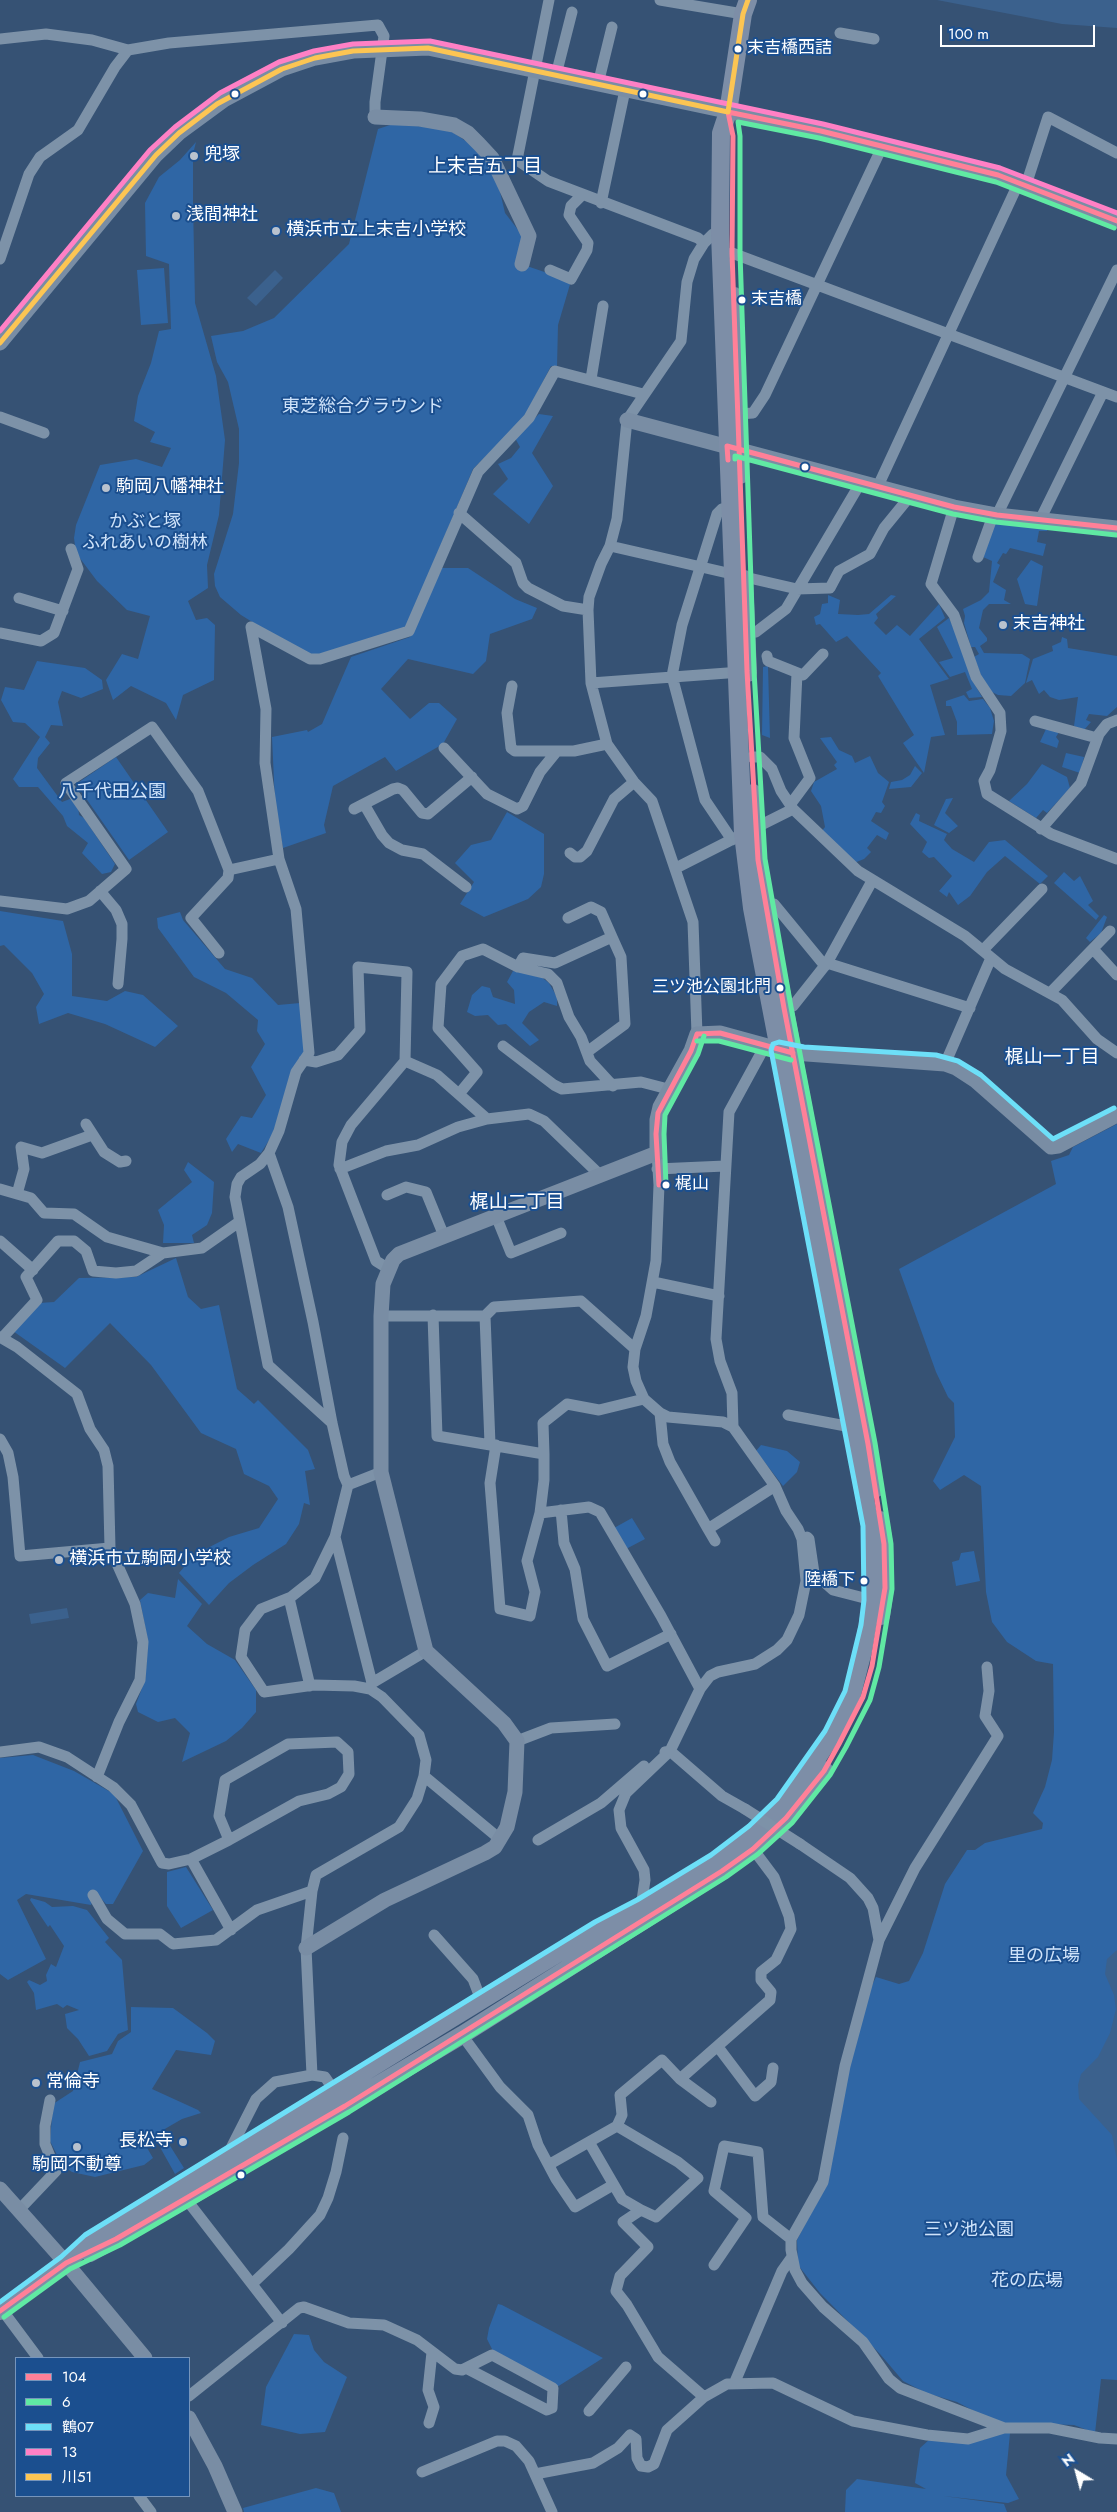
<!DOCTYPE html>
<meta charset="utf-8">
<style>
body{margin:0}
#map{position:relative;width:1117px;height:2512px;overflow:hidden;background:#365274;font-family:Jost,"Noto Sans JP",sans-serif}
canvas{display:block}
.legend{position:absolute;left:15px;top:2357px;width:175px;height:140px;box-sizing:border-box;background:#1b4f8f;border:1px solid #7695bc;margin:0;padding:6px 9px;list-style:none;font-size:15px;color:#fff}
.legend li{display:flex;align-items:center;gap:10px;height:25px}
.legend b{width:25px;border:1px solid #7695bc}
.north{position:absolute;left:1052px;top:2447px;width:50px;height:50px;-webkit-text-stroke:4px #1b4f8f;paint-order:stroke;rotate:323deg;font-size:14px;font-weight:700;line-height:20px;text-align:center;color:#fff}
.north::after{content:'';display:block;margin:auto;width:18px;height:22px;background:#fff;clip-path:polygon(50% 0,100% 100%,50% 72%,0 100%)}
.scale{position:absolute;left:940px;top:25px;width:155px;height:22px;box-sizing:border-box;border:2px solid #fff;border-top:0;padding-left:6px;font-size:15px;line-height:18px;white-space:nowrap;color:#fff;-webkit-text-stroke:4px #1b4f8f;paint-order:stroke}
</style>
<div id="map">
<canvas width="1117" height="2512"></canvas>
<ul class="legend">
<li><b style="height:6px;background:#ff8098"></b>104</li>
<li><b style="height:6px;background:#60e9a3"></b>6</li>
<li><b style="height:6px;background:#6ddff8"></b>鶴07</li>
<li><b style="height:6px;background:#ff80c5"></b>13</li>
<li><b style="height:6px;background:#fcc553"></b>川51</li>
</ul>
<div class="north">N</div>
<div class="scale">100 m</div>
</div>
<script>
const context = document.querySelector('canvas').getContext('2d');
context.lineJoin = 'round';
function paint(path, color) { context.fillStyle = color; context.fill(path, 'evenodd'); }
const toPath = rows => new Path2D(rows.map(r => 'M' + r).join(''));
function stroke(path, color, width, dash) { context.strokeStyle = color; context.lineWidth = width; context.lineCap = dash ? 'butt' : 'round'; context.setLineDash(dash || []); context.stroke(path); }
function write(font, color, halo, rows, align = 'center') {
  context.font = font + ' Jost,"Noto Sans JP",sans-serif'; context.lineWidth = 4; context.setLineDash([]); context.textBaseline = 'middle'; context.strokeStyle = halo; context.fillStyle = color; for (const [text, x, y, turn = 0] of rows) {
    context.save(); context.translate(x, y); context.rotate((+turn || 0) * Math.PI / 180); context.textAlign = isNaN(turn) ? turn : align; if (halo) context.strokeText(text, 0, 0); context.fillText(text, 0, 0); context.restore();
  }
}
paint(toPath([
 [393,124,429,127,451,131,470,144,485,160,497,179,505,213,522,235,518,263,571,281,558,325,557,367,551,366,524,418,473,469,405,630,316,657,304,654,241,615,220,597,215,586,214,574,233,514,239,463,239,429,228,382,217,362,211,336,243,331,274,318,349,244,378,129],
 [196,142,193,154,193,202,195,303,216,376,225,440,219,515,207,565,208,588,188,601,196,620,207,618,215,625,214,680,183,695,176,720,166,703,131,686,113,700,106,680,122,654,138,659,150,616,127,610,97,581,76,553,74,538,76,525,100,465,136,459,162,467,171,448,150,442,155,432,134,421,138,396,151,363,159,331,171,329,169,264,146,256,145,203,159,177,180,160],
 [164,268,168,323,141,325,137,270],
 [539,414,553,416,532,453,553,486,529,524,493,494,508,479,498,464,511,458,520,447,515,438],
 [995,523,1048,526,1047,531,1039,531,1037,542,1046,544,1043,556,1010,548,1006,554,1003,553,997,563,1000,565,993,582,1006,590,1004,600,1011,604,989,604,983,610,979,628,987,638,987,641,980,646,984,653,1022,654,1030,659,1025,683,1011,696,998,695,992,692,982,678,974,657,979,654,975,647,971,647,964,623,965,616,963,609,981,600,989,592,992,561,983,557],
 [1031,560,1043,566,1037,606,1025,604,1017,579],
 [442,568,468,568,515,599,537,608,532,619,490,634,486,661,473,674,408,659,381,689,410,719,429,703,439,703,457,719,443,744,396,771,385,757,333,786,324,825,326,833,283,848,275,803,272,737,307,730,308,732,322,724,351,657,410,637],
 [828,595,840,600,838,614,858,615,869,614,891,595,896,596,876,614,878,618,874,623,886,635,897,625,910,636,939,604,945,618,919,639,949,679,930,685,945,735,931,737,924,773,903,743,914,735,878,676,881,673,847,636,836,642,820,624,816,625,814,617,820,614,822,604,828,603],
 [949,618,959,639,971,678,982,697,969,698,966,692,972,689,965,672,950,677,939,662,953,658,937,627],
 [1062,637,1067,639,1068,648,1117,656,1117,707,1107,716,1089,714,1086,720,1091,722,1084,730,1074,726,1078,697,1059,700,1050,697,1044,690,1039,694,1032,680,1026,683,1033,659,1053,651,1052,646,1061,642],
 [37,661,85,668,102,680,103,689,81,698,62,691,58,702,63,726,51,725,45,737,50,743,38,758,37,768,62,802,70,799,78,804,79,815,84,818,115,864,111,872,102,874,82,853,88,843,67,826,63,816,38,787,19,787,13,779,40,737,25,723,13,722,1,700,5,687,24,690],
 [768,666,770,738,762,735,763,667],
 [964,695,969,701,983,699,990,708,994,721,992,734,957,735,957,722,951,706,946,706,946,701],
 [1046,729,1059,732,1056,737,1059,741,1057,748,1040,742],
 [831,737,839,750,852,756,855,763,870,756,878,773,889,782,882,802,885,806,881,813,876,812,871,821,889,833,886,840,877,835,867,848,871,852,864,859,854,863,821,832,825,827,821,806,811,791,814,782,837,769,834,765,837,762,820,738],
 [1066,753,1084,757,1080,773,1062,767],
 [116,757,168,832,129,860,76,784],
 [1042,764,1067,777,1070,788,1047,813,1043,810,1036,818,1009,801,1027,784],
 [915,766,922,773,911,787,889,789,891,782,902,780,910,775],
 [953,798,945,813,958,826,949,833,934,825,946,799],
 [507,812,544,834,544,874,541,887,528,899,484,917,460,904,474,882,455,863,471,845,491,840],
 [916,813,920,815,919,821,947,834,944,840,952,849,974,862,989,842,1005,840,1048,876,1040,884,1005,856,987,872,970,896,958,905,949,892,947,897,939,891,952,876,934,857,929,858,922,852,927,842,910,824],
 [1064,872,1074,881,1080,876,1093,901,1088,905,1099,916,1096,920,1054,883],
 [0,911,63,921,72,954,72,996,107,1001,125,991,143,995,178,1026,155,1047,105,1024,68,1013,39,1024,36,1007,44,994,32,973,4,945,0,946],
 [180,912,183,920,225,969,252,978,278,1005,300,1003,305,1049,271,1137,261,1153,238,1144,232,1152,226,1139,241,1116,252,1118,266,1095,251,1067,265,1044,257,1031,258,1020,226,993,194,977,158,928,157,918],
 [1104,915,1107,917,1101,933,1090,942,1086,938],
 [513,971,540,976,549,983,557,997,557,1006,544,1002,529,1012,522,1023,539,1040,530,1046,506,1024,498,1025,488,1015,475,1016,467,1012,472,995,482,986,490,988,493,997,515,1004,514,990,507,982],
 [1117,1124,1117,2380,1101,2379,1095,2433,1074,2425,1011,2423,1006,2475,1019,2499,1008,2503,943,2496,1004,2504,1007,2512,845,2512,846,2490,857,2479,926,2489,915,2483,920,2448,931,2438,985,2440,991,2420,957,2402,926,2393,903,2381,880,2354,820,2293,798,2265,797,2240,829,2177,849,2068,867,1996,876,1977,899,1984,909,1981,923,1953,945,1884,967,1850,975,1850,985,1843,1042,1829,1043,1823,1033,1813,1045,1787,1052,1760,1054,1732,1053,1664,1036,1661,1007,1642,992,1622,986,1592,981,1486,964,1475,940,1490,933,1481,955,1437,954,1403,948,1397,936,1372,899,1269,1056,1184,1051,1161,1069,1155,1073,1147],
 [188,1162,214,1182,212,1213,207,1225,192,1235,194,1243,163,1243,164,1225,158,1210,192,1182,184,1170],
 [176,1258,188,1297,201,1309,219,1305,237,1389,254,1404,258,1400,308,1450,315,1469,305,1471,310,1505,304,1503,299,1524,286,1544,253,1565,229,1583,209,1605,179,1573,194,1555,229,1537,259,1528,278,1499,269,1486,244,1474,236,1449,201,1433,151,1365,110,1323,65,1368,13,1331,39,1303,54,1302,79,1278,136,1277],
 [761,1445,787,1451,800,1462,797,1472,783,1486,756,1451],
 [632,1518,645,1539,626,1549,614,1528],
 [974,1551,980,1581,956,1586,952,1562,959,1560,961,1553],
 [178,1579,202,1604,187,1626,207,1644,235,1660,256,1690,256,1712,242,1728,226,1741,182,1762,190,1733,175,1718,158,1722,138,1712,136,1704,145,1680,148,1642,140,1600,148,1593,175,1598],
 [33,1755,74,1771,114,1794,143,1851,113,1904,106,1904,96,1893,91,1905,26,1894,17,1900,46,1959,8,1980,0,1974,0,1758],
 [186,1867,213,1910,181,1928,167,1906,167,1872],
 [31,1898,45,1902,52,1907,73,1906,87,1910,109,1938,105,1942,122,1960,128,2030,118,2034,107,2051,89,2056,78,2039,67,2028,65,2014,79,2010,67,2005,63,2008,57,2004,36,2010,34,1993,27,1982,29,1980,40,1985,47,1981,46,1975,51,1964,56,1967,64,1946,50,1925,48,1927,30,1900],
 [131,2007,173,2008,207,2033,215,2041,211,2055,176,2050,152,2089,198,2110,201,2113,182,2119,151,2137,146,2146,153,2158,144,2165,95,2177,72,2172,62,2165,50,2141,53,2104,73,2091,80,2062,112,2054,118,2041,131,2032],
 [167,2141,184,2168,175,2174,161,2149],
 [498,2304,502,2305,603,2358,557,2387,494,2353,487,2339,489,2328],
 [294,2334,309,2335,314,2350,324,2362,347,2377,325,2432,300,2434,261,2425,266,2387],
 [316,2488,334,2493,341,2512,244,2512,243,2508]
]), '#2f66a5');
paint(toPath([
 [937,0,1117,0,1117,28,1062,24],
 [275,270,283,278,256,306,247,298],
 [67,1608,69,1618,31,1624,29,1614],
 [1117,1950,1117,2160,1112,2135,1079,2099,1078,2085,1081,2074,1098,2057,1110,2033,1116,2009,1114,1995,1105,1974,1107,1959]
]), '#3b618d');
stroke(toPath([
 [549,0,517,160,548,181,698,238,704,243],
 [660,0,743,14],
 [840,33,874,39],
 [0,39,46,34,92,40,128,50],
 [556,75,572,12],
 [598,84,612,27],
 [1026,185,1048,117,1117,153],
 [601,203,625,90],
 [732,253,1117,397],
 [0,259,29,174,40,157,78,130,115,67,128,50,169,43,378,25,384,36,375,102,375,117],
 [550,270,571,279,587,250,588,243,569,215,571,206,582,195],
 [591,379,603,306],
 [739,414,753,413,765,395,883,145],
 [0,417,44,433],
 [878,486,1019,182],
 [731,506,722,509,717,514,682,625,672,676,705,800,732,840],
 [954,507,931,584,954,615,976,677,1000,713,1001,731,990,770,984,781,987,794,1051,834,1117,859],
 [459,513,516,563,523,583,528,588,563,606,588,610],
 [1040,520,1103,392],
 [610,546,797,589,830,588,839,571,870,554,884,528,911,495],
 [978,557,991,521,997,515,1117,270],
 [19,598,63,611],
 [251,627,266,709,265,763,279,859,296,909,309,1053,296,1072,279,1131,269,1153,260,1164,241,1177,237,1184,235,1197,268,1365,332,1423],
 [251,627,310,659,320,659,409,631,478,472,529,418,555,371,643,394],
 [0,633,41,641,54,633,78,569,71,549],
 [747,633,756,632,786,609,861,482],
 [767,656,768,661,803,675,823,654],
 [591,683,741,672],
 [512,686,507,713,511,748,515,751,574,751,607,744],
 [1035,721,1097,738],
 [444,748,487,794,517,809,523,806,540,772,557,751],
 [752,757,760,757,772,769,781,791,793,809,858,871,965,936,1005,969,1062,1000,1097,1039,1117,1053],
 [364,804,382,835,389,843,402,850,423,854,466,887],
 [790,805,810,778,794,738,797,673],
 [354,809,393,789,398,788,403,790,422,813,428,814,472,777],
 [1041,829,1081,783,1099,734,1107,724,1117,720],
 [751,830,793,809],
 [570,853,575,857,580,857,587,851,614,799,634,782],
 [676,868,737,837],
 [100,891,116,910,122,924,122,939,118,984],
 [0,901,67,909,89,901,126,869,66,783,152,727,198,791,229,870,279,859],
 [759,907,774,904,825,966],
 [568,918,591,907,601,912,612,937],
 [1093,949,1117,975],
 [983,950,1042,889],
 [219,953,191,918,228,878,229,870],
 [827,963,970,1008],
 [518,967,548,974,557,983,569,1017,581,1037,590,1061,613,1086],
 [1050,993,1110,931],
 [784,1008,793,1006,827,963,872,881],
 [697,1034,693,922,652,801,634,782,607,744,591,683,588,610,589,597,601,564,610,546,617,519,627,420,681,341,687,282,694,259,704,243,713,234,720,234],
 [503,1046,554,1085,562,1089,641,1082,668,1089],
 [304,1060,316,1062,338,1055,360,1030,358,967,407,972,405,1061,351,1125,342,1142,339,1165,376,1261,389,1269],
 [405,1061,437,1075,487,1119,529,1114,544,1121,600,1175],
 [945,1064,991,958],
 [459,1094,477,1072,438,1028,441,984,462,956,483,949,518,967,523,958,555,963,612,937,621,957,625,1024,587,1052],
 [86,1124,104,1152,120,1162,126,1161],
 [269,1153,288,1207,313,1322,332,1423,344,1476,348,1485,335,1537,315,1578,291,1597,261,1609,245,1630,241,1657,264,1692,314,1685,354,1686,370,1689,382,1697,419,1735,426,1760,424,1776,417,1799,399,1827,316,1875,312,1891,306,1948,312,2075],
 [340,1169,386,1151,418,1145,458,1127,487,1119],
 [657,1169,725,1166],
 [0,1189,31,1198,44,1213,74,1214,107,1237,163,1253],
 [17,1194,24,1169,21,1147,42,1153,92,1135],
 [387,1195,406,1187,426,1192,444,1236],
 [496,1216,511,1253,561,1233],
 [0,1241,33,1270],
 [653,1282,719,1296],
 [433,1315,437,1436,544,1454,543,1423,567,1404,599,1410,644,1399],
 [381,1316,485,1316,494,1307,581,1301,635,1349],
 [485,1316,490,1444],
 [0,1337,17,1347,77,1394,90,1429,104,1450,108,1466,110,1548,135,1604,143,1642,140,1680,119,1722,97,1777],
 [2,1338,37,1300,26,1277,58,1241,74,1241,86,1251,93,1271,116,1273,136,1271,163,1253,202,1248,239,1222],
 [660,1413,663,1444,670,1462,708,1529,775,1486],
 [788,1415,851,1427],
 [733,1427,732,1393,720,1361,716,1339,729,1112,765,1046],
 [0,1439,8,1453,13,1477,20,1556,110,1548],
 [496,1445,490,1483,500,1609,530,1616,535,1592,527,1561,540,1513,544,1480,544,1454],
 [348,1485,381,1472],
 [561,1510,564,1543,575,1569,583,1619,607,1666,671,1634],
 [540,1513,589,1507,600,1512,661,1616,700,1689],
 [708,1529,715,1541],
 [335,1537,372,1683,370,1689],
 [807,1537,809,1539,814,1573,833,1590,872,1600],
 [289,1598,310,1686],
 [987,1667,989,1691,985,1716,998,1736,915,1868,879,1940,845,2066,823,2182,791,2239,791,2250,795,2270,802,2283,823,2307,863,2342,889,2379,900,2388,1004,2428],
 [372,1683,426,1651],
 [517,1741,551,1728,615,1724],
 [0,1752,39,1747,67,1757,113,1787,131,1805,162,1863,169,1864,191,1859,229,1840,299,1801,328,1794,341,1787,349,1774,348,1752,337,1742,288,1744,225,1780,219,1816,229,1840],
 [665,1752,670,1751,722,1796,745,1809],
 [424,1776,501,1840],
 [538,1840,601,1803,644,1766],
 [800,1844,850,1878,868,1898,873,1908,879,1940],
 [191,1859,231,1930],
 [93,1895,107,1919,125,1934,160,1934,173,1944,216,1940,257,1910,312,1891],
 [641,1907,645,1880,644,1870,621,1828,619,1810,626,1793,670,1751,700,1689,710,1676,718,1672,755,1664,777,1650,787,1640,799,1615,806,1581,802,1539,798,1529,786,1511,775,1486,733,1427,723,1422,668,1417,660,1413,644,1399,636,1381,633,1367,635,1349,646,1316,656,1261,659,1185,657,1153],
 [434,1935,473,1979,481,2000],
 [462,2035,500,2087,528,2115,538,2145,556,2179,575,2207,613,2185],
 [718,2047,755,2096,771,2082,773,2068],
 [680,2079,770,2000,771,1992,761,1980,761,1972,776,1960,791,1929,789,1916,774,1877,753,1849],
 [617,2126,678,2162,698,2178,656,2217,641,2210,623,2222,648,2247,620,2276,616,2291,627,2305,658,2357,704,2397],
 [589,2142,622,2199,641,2210],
 [228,2154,256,2099,275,2082,312,2075,325,2077,338,2096],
 [550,2164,617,2126,622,2115,620,2095,662,2060,680,2079,711,2102],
 [186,2199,282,2323],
 [19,2210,56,2171,45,2144,45,2126,50,2100],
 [714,2265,746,2218,714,2191,724,2146,758,2152,763,2217,791,2239],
 [252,2284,289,2249,320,2215,328,2198,336,2172,343,2138],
 [0,2307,38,2358],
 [734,2384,782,2271,792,2257],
 [189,2396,299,2308,304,2307,349,2323,384,2325,417,2340,455,2369,462,2370,492,2355,553,2388,552,2408,547,2410,466,2368],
 [589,2411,626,2367],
 [429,2423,434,2407,428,2390,432,2352],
 [422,2472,497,2441,505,2441,516,2446,529,2461,552,2512],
 [535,2474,593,2463,618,2448,630,2435,636,2439,637,2458,641,2466,648,2467,654,2464,667,2430,704,2397,727,2384,773,2383,853,2421,927,2435,968,2439,1004,2428,1050,2428,1100,2438,1117,2439],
 [139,2496,151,2512]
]), '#7d92a8', 11);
stroke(toPath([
 [375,117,420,119,454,125,468,133,479,144,492,158,529,236,522,264],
 [0,343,156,155,179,133,224,100,282,69,315,58,353,51,428,48,821,131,998,175,1117,221],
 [627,420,954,507,997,515,1117,528],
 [306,1948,385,1900,485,1853,495,1847,507,1827,515,1792,517,1741,504,1723,426,1651,381,1472,381,1316,383,1284,393,1260,399,1254,657,1153,657,1120,660,1107,691,1051,697,1034,720,1033,793,1053,945,1064,956,1068,976,1081,1051,1147,1058,1146,1117,1115],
 [0,2189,66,2263,145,2358],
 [189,2418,215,2466,235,2512]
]), '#798da4', 15);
stroke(toPath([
 [734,296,740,475],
 [744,579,748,673],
 [753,793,758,860,765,905,875,1489],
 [880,1520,884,1544,885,1588,881,1616],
 [90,2253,186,2199,462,2035,722,1871,753,1849,786,1818,824,1770],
 [0,2311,66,2263,89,2241,599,1928,641,1907,715,1861,754,1832,783,1804,810,1769,832,1735,852,1694,863,1651,872,1600,870,1525,752,908,743,834,720,234,721,133,728,112,743,14,748,0]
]), '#7d8ea7', 18);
stroke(toPath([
 [745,1809,800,1844]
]), '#7d92a8', 11);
stroke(toPath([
 [728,460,727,446,954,507,997,515,1117,528],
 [697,1034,720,1033,793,1053],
 [659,1185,656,1134,658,1113,691,1051,697,1034],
 [0,2311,66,2263,116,2239,345,2106,722,1871,753,1849,786,1818,824,1771,839,1744,863,1697,872,1666,885,1588,884,1544,868,1444,784,1008,758,860,747,671,732,253,733,136,728,112,821,131,998,175,1117,221]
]), '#ff8098', 5);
stroke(toPath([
 [735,459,735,456,953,514,996,522,1116,535],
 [697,1041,719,1041,791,1060],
 [666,1185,664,1134,665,1115,698,1054,704,1036],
 [4,2317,70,2269,120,2245,349,2112,726,1877,758,1854,792,1823,830,1775,846,1747,870,1700,879,1667,892,1589,891,1544,875,1443,791,1007,765,859,754,671,740,253,740,136,738,122,819,138,996,182,1114,228]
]), '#60e9a3', 5);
stroke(toPath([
 [0,2302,61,2257,85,2235,595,1922,637,1900,711,1855,749,1826,777,1799,825,1731,845,1691,861,1625,864,1600,863,1526,771,1050,773,1044,779,1042,804,1047,936,1055,958,1061,981,1075,1053,1139,1114,1108]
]), '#6ddff8', 5);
stroke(toPath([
 [0,331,150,150,175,127,220,93,279,62,314,51,353,44,430,41,823,124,1000,168,1117,213]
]), '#ff80c5', 5);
stroke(toPath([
 [0,343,156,155,179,133,217,104,282,69,315,58,353,51,428,48,728,112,743,14,748,0]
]), '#fcc553', 5);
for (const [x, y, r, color] of [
 [738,49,4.5,"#fff"],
 [235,94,4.5,"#fff"],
 [643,94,4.5,"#fff"],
 [194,156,5,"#b9c2ce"],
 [176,216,5,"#b9c2ce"],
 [276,231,5,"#b9c2ce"],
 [742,300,4.5,"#fff"],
 [805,467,4.5,"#fff"],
 [106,488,5,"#b9c2ce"],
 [1003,625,5,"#b9c2ce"],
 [780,988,4.5,"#fff"],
 [666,1185,4.5,"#fff"],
 [59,1560,5,"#b9c2ce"],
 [864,1581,4.5,"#fff"],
 [36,2083,5,"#b9c2ce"],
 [183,2142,5,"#b9c2ce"],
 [77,2147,5,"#b9c2ce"],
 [241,2175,4.5,"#fff"]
]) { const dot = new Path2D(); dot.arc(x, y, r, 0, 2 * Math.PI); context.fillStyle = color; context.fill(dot); stroke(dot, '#1b4f8f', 2); }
write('17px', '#fff', '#1b4f8f', [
 ["末吉橋西詰",747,49],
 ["末吉橋",751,300],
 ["三ツ池公園北門",771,988,"right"],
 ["梶山",675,1185],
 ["陸橋下",855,1581,"right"]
], 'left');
write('18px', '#fff', '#1b4f8f', [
 ["兜塚",204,156],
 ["浅間神社",186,216],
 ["横浜市立上末吉小学校",286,231],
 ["駒岡八幡神社",116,488],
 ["末吉神社",1013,625],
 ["横浜市立駒岡小学校",69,1560],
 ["常倫寺",46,2083],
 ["長松寺",173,2142,"right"],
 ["駒岡不動尊",77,2166,"center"]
], 'left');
write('18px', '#cfe3fa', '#1b4f8f', [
 ["東芝総合グラウンド",363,408],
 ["かぶと塚",145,523],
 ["ふれあいの樹林",145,544],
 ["八千代田公園",112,793],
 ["里の広場",1044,1957],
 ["三ツ池公園",969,2231],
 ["花の広場",1027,2282]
]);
write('19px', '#fff', '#1b4f8f', [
 ["上末吉五丁目",485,167],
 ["梶山一丁目",1052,1058],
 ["梶山二丁目",517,1203]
]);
</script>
